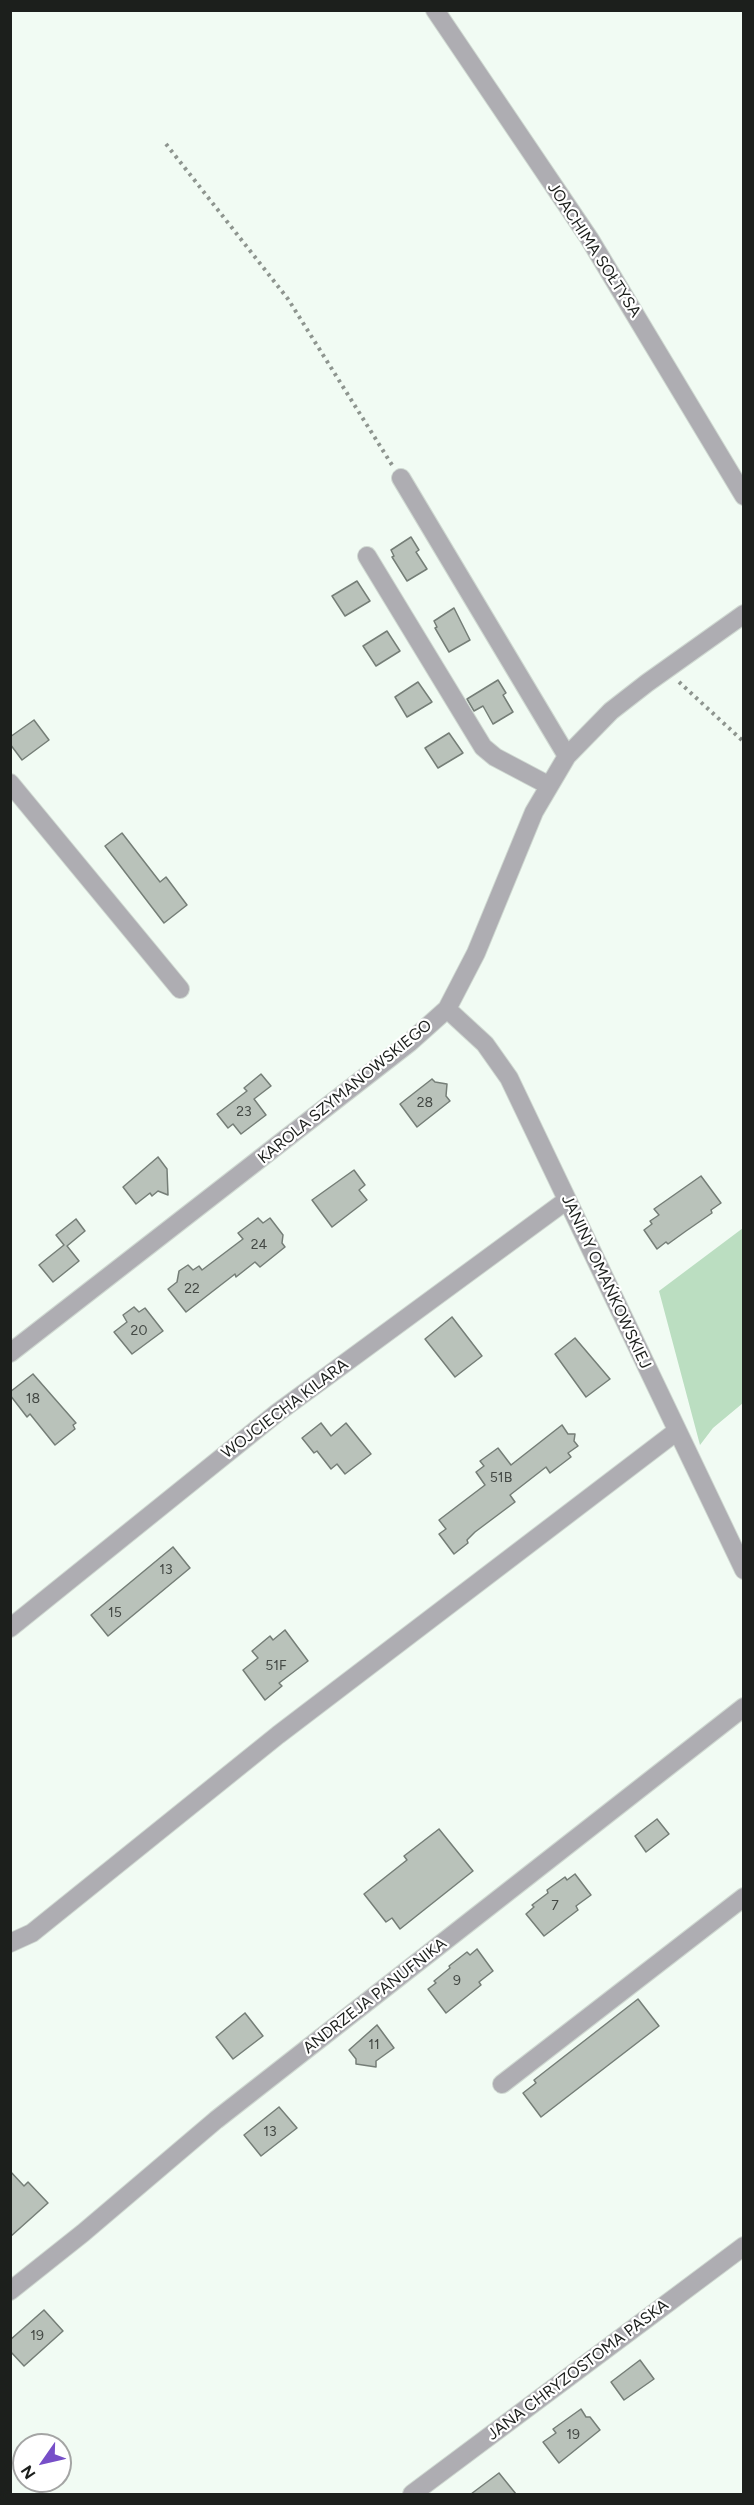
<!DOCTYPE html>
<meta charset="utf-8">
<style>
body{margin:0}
#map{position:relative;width:754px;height:2505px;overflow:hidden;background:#f1fbf3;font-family:Figtree,sans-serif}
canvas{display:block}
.frame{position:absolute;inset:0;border:12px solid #1c1f1c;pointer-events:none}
.north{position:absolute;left:12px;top:2433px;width:60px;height:60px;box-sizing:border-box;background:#fff;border:2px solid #a4a5a4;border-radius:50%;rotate:236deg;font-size:16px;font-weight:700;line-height:24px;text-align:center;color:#1c1f1c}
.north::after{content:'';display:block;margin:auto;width:21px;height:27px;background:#774fc8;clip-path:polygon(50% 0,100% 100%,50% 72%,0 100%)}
</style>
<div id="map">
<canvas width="754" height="2505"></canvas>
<div class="frame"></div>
<div class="north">N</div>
</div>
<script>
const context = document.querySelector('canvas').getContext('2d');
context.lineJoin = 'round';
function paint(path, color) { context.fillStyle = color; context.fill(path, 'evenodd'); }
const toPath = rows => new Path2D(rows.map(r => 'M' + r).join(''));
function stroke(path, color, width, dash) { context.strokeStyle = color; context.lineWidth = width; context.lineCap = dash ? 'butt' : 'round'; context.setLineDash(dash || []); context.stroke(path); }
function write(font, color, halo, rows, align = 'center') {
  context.font = font + ' Figtree,sans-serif'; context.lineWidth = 4.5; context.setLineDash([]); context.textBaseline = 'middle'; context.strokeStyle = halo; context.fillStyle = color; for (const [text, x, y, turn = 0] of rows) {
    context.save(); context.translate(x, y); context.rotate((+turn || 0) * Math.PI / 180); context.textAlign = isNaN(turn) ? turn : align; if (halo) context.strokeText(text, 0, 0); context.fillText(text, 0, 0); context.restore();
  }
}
paint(toPath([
 [743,1228,743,1403,713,1428,700,1445,659,1291]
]), '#bbdec1');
const building = toPath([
 [411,537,419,550,416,552,427,569,407,581,392,557,394,556,391,550,411,537],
 [357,581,370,601,345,616,332,596,357,581],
 [454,608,470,640,449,652,435,628,437,627,434,621,454,608],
 [387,631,400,651,376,666,363,646,387,631],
 [498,680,506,693,503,695,513,712,493,724,483,706,474,711,467,699,498,680],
 [418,682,432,702,407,717,395,697,418,682],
 [34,720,49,740,22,760,10,744,10,737,34,720],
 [449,733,463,753,438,768,425,748,449,733],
 [122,833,160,882,166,877,187,905,164,923,105,846,122,833],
 [261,1074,271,1086,254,1099,266,1115,241,1134,233,1124,228,1128,217,1114,247,1091,244,1088,261,1074],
 [432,1079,435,1082,447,1084,446,1096,450,1101,417,1127,400,1104,432,1079],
 [158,1157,167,1169,168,1195,158,1191,152,1196,150,1193,136,1204,123,1187,158,1157],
 [354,1170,365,1185,359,1190,367,1200,332,1227,312,1200,354,1170],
 [701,1176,721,1203,711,1210,712,1213,686,1231,668,1244,666,1242,657,1249,644,1230,652,1224,650,1221,659,1215,654,1209,701,1176],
 [258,1218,263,1223,270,1218,283,1235,282,1243,285,1247,260,1267,255,1262,236,1277,235,1274,186,1312,168,1289,177,1282,179,1271,188,1265,193,1270,199,1266,202,1270,243,1239,238,1233,258,1218],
 [76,1219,85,1231,67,1246,79,1261,53,1282,39,1265,64,1245,56,1235,76,1219],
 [134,1307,139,1312,145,1308,163,1331,132,1354,114,1332,127,1322,123,1315,134,1307],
 [452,1317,482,1356,455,1377,425,1339,452,1317],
 [575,1338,610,1379,586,1397,555,1354,575,1338],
 [33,1374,76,1423,73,1425,75,1429,55,1445,30,1414,27,1417,10,1395,10,1392,33,1374],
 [321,1423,331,1436,346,1423,371,1454,345,1474,337,1464,331,1469,317,1451,314,1453,302,1438,321,1423],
 [562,1425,568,1434,575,1434,574,1441,578,1446,568,1453,571,1457,550,1473,546,1467,510,1495,515,1502,475,1532,467,1540,468,1543,454,1554,439,1534,446,1529,439,1520,485,1485,476,1472,484,1466,480,1461,498,1448,511,1465,562,1425],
 [173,1547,190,1568,108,1636,91,1615,173,1547],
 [285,1630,308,1661,279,1683,282,1686,265,1700,243,1670,258,1658,252,1651,270,1636,273,1640,285,1630],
 [657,1819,669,1834,646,1852,635,1836,657,1819],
 [439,1829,473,1871,400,1929,392,1918,386,1922,364,1894,407,1860,404,1856,439,1829],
 [575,1874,591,1895,576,1906,578,1910,544,1936,526,1914,534,1907,532,1905,548,1893,547,1890,565,1877,567,1880,575,1874],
 [477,1949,493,1971,479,1982,481,1985,446,2013,428,1989,436,1983,434,1981,450,1968,449,1966,467,1952,470,1955,477,1949],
 [638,1999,659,2026,541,2117,523,2093,536,2083,534,2080,638,1999],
 [245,2013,263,2036,233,2059,216,2037,245,2013],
 [377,2025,394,2048,376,2061,376,2067,356,2064,356,2059,349,2050,377,2025],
 [279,2107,297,2128,261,2156,244,2135,279,2107],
 [10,2171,24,2186,28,2182,48,2203,10,2237,10,2171],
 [44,2310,63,2331,24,2366,10,2351,10,2340,44,2310],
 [640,2360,654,2379,624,2400,611,2382,640,2360],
 [581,2409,586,2417,590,2417,600,2430,559,2463,543,2442,556,2433,553,2429,581,2409],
 [499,2473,516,2494,471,2494,499,2473]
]);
paint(building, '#b9c2ba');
stroke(building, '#757e77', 1.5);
const minor = toPath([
 [435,10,589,238,744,496],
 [401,478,567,756],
 [367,556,483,747,495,757,548,785],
 [10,783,180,989],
 [447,1009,485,1044,509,1078,744,1570],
 [10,1353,409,1043,447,1009,476,953,534,812,567,756,611,711,647,683,744,614],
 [10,1628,277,1413,567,1200],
 [10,1943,32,1933,278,1735,677,1431],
 [502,2084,744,1897],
 [10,2291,83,2233,216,2120,744,1707],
 [412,2494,744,2246]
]);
stroke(minor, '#cfd8d1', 20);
stroke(toPath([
 [166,144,288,299,392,465],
 [679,682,744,742]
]), '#8e958f', 4, [3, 4.5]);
stroke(minor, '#aeadb2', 18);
write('14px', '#434844', null, [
 ["28",425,1103],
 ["23",244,1112],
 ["24",259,1245],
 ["22",192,1289],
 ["20",139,1331],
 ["18",33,1399],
 ["51B",501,1478],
 ["13",166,1570],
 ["15",115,1613],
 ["51F",276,1666],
 ["7",555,1906],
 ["9",457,1981],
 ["11",374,2045],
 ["13",270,2132],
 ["19",37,2336],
 ["19",573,2435]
]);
write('16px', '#1c1f1c', '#fff', [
 ["JOACHIMA SOŁTYSA",594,250,57],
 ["KAROLA SZYMANOWSKIEGO",345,1092,-39],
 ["JANINY OMAŃKOWSKIEJ",606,1282,65],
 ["WOJCIECHA KILARA",285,1409,-37],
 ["ANDRZEJA PANUFNIKA",375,1996,-38],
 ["JANA CHRYZOSTOMA PASKA",578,2370,-37]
]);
</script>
